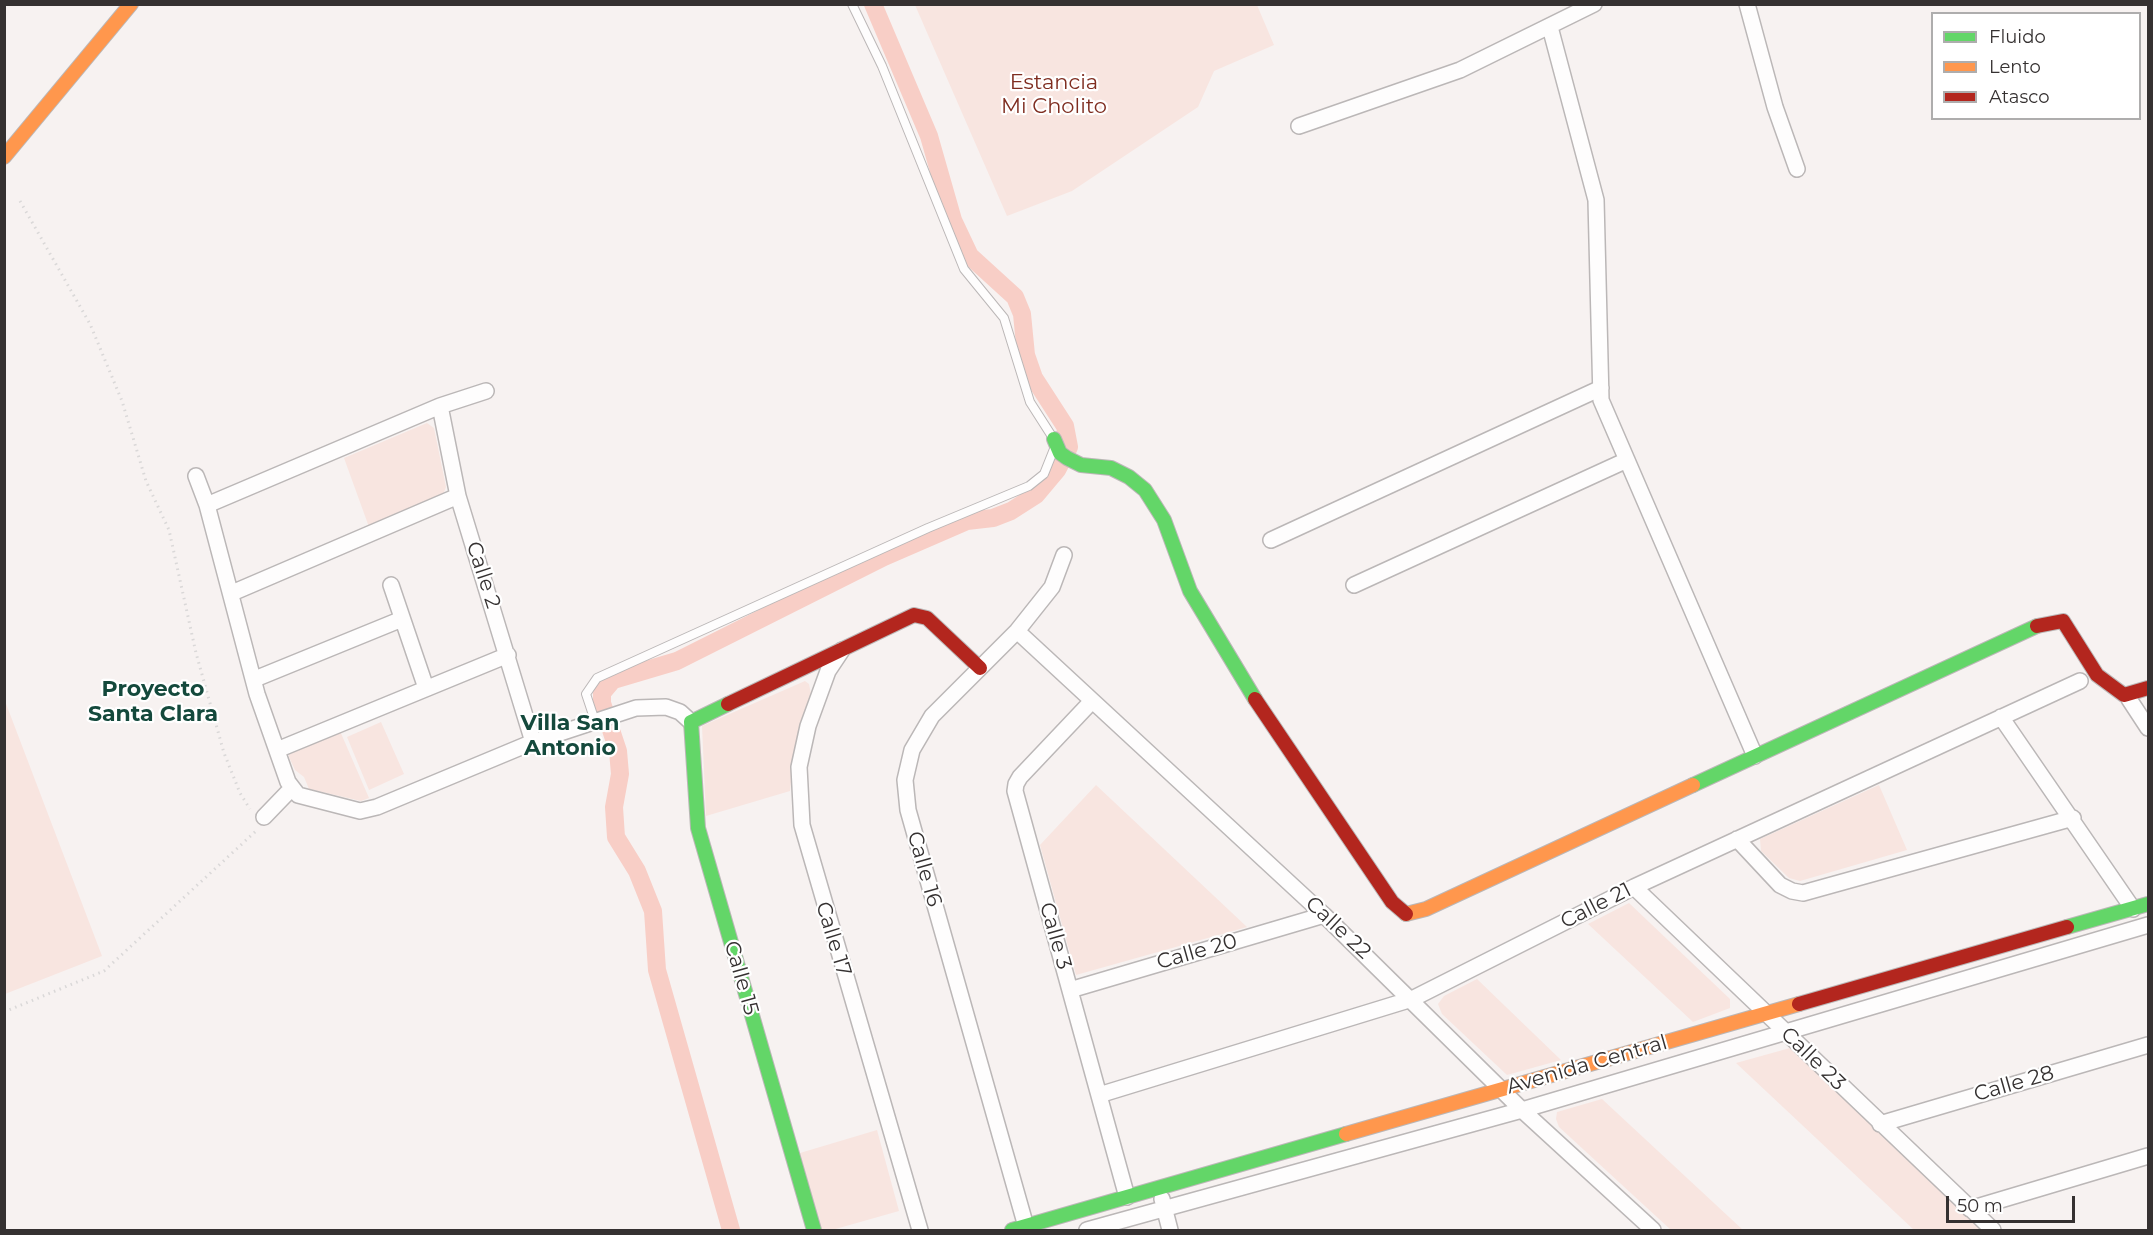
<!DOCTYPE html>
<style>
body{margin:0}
#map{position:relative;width:2153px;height:1235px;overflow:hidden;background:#f7f2f1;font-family:Montserrat,sans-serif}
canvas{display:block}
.frame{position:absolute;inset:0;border:6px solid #353131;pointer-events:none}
.legend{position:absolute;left:1931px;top:12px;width:210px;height:108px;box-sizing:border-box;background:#fff;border:2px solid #aeadad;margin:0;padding:8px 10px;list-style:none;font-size:18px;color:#353131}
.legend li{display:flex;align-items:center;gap:12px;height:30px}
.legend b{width:30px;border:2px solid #aeadad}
.scale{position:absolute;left:1946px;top:1196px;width:129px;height:27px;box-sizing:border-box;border:3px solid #353131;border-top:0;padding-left:8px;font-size:18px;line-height:21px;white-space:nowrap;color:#353131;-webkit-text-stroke:4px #fff;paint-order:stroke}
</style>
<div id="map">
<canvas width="2153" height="1235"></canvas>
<div class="frame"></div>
<ul class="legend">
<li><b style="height:8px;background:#63d668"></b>Fluido</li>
<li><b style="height:8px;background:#ff974d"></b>Lento</li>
<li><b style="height:8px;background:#b3261e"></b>Atasco</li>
</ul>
<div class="scale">50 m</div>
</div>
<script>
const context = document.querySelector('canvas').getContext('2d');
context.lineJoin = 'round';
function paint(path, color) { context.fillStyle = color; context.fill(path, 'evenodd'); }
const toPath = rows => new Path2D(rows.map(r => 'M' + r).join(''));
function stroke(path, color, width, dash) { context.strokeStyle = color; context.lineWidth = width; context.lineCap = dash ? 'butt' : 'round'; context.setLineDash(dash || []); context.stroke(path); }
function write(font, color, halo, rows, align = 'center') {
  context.font = font + ' Montserrat,sans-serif'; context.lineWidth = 4.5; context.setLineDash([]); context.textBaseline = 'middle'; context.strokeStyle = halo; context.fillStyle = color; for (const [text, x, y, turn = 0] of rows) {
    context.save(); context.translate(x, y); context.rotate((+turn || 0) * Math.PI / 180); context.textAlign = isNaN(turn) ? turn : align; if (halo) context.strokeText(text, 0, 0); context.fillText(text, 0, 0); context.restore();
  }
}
paint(toPath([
 [915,5,1257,5,1274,45,1214,71,1198,107,1072,191,1007,216],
 [427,423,434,428,446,487,443,495,369,527,344,458],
 [805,681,809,684,811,694,795,747,790,791,706,816,702,726],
 [5,701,102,956,5,994,4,994],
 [381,722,404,774,369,790,347,737],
 [340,731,369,798,361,801,309,789,304,777,295,770,289,757,289,753],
 [1096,785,1247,927,1076,975,1040,845],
 [1879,785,1907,850,1800,881,1789,878,1761,851,1760,839],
 [1629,903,1730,999,1730,1008,1693,1022,1588,924],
 [1477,979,1561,1060,1507,1075,1442,1014,1438,1004,1444,996],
 [1790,1048,1985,1230,1914,1230,1736,1063],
 [1602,1099,1743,1230,1671,1230,1559,1127,1556,1119,1557,1112],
 [877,1130,899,1211,832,1230,821,1230,800,1153]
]), '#f8e5e0');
stroke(toPath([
 [731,1230,657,970,653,911,637,871,616,837,614,807,620,774,618,751,602,703,602,693,613,680,677,661,884,557,967,521,993,518,1011,511,1036,495,1057,470,1069,447,1065,426,1034,378,1026,355,1022,314,1015,297,970,256,953,220,929,136,873,4]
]), '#f8cec6', 18);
const lane = toPath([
 [852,4,882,66,964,269,1004,318,1030,402,1053,438],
 [595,721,586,694,597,678,928,528,1029,486,1044,474,1054,449]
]);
const street = toPath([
 [1747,4,1775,107,1797,169],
 [1550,27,1596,200,1601,400,1755,756],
 [1299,126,1460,70,1594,4],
 [440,406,458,496,533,742],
 [196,476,207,505,257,694,288,782,298,795,360,811,377,807,533,742,636,708,666,707,680,712,691,722],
 [207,505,440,406,486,391],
 [1271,540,1601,388],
 [391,585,426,688],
 [1354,585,1627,460],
 [232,593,458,496],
 [1017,631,1324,915,1522,1110,1653,1230],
 [842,650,828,671,808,726,799,767,802,825,920,1230],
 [255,679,402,619],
 [2129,699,2148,728],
 [1092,701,1020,777,1016,784,1015,791,1127,1197],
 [2001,717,2133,909],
 [277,750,508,655],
 [264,817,291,789],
 [1737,839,1780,885,1792,891,1803,893,2073,818],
 [1634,887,1993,1230],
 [1070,990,1324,915],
 [1099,1095,1412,999,1634,887,2080,681],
 [1880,1124,2148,1045],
 [1162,1199,1170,1230],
 [1970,1209,2148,1156],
 [1027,1230,908,810,905,780,912,750,932,716,1017,631,1052,587,1064,555],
 [1087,1230,1522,1110,2148,925]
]);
const fast = toPath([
 [1054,439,1060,453,1067,458,1081,465,1111,468,1129,477,1145,490,1164,520,1190,591,1255,699],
 [728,704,691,722,698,828,814,1230],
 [1693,785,2037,626],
 [2067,927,2148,904],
 [1012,1230,1346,1134]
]);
const slow = toPath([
 [4,157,131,4],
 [1406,914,1426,909,1693,785],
 [1346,1134,1799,1004]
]);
const jam = toPath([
 [2037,626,2063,621,2097,675,2124,695,2148,688],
 [1255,699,1392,902,1406,914],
 [728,704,914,615,927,618,980,668],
 [1799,1004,2067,927]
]);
stroke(lane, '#bbb7b7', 10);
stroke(street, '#bbb7b7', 18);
stroke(fast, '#bbb7b7', 16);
stroke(slow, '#bbb7b7', 16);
stroke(jam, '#bbb7b7', 16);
stroke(toPath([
 [20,201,90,324,122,401,146,481,169,530,196,653,224,753,240,793,250,809],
 [4,1012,104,971,256,831]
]), '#dad8d8', 3, [1.5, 4.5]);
stroke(lane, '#fefdfd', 8);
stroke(street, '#fefdfd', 15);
stroke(fast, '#63d668', 14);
stroke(slow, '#ff974d', 14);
stroke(jam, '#b3261e', 14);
write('21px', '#7f2d20', '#fff', [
 ["Estancia",1054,83],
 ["Mi Cholito",1054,107]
]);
write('21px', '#353131', '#fff', [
 ["Calle 2",483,575,72],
 ["Calle 16",924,869,74],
 ["Calle 21",1596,906,-27],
 ["Calle 22",1338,928,43],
 ["Calle 3",1055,936,74],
 ["Calle 17",833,939,73],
 ["Calle 20",1197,952,-16],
 ["Calle 15",741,978,74],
 ["Calle 23",1813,1059,44],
 ["Avenida Central",1587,1065,-16],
 ["Calle 28",2014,1084,-16]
]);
write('bold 22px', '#14493c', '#fff', [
 ["Proyecto",153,690],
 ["Santa Clara",153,715],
 ["Villa San",570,724],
 ["Antonio",570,749]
]);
</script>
